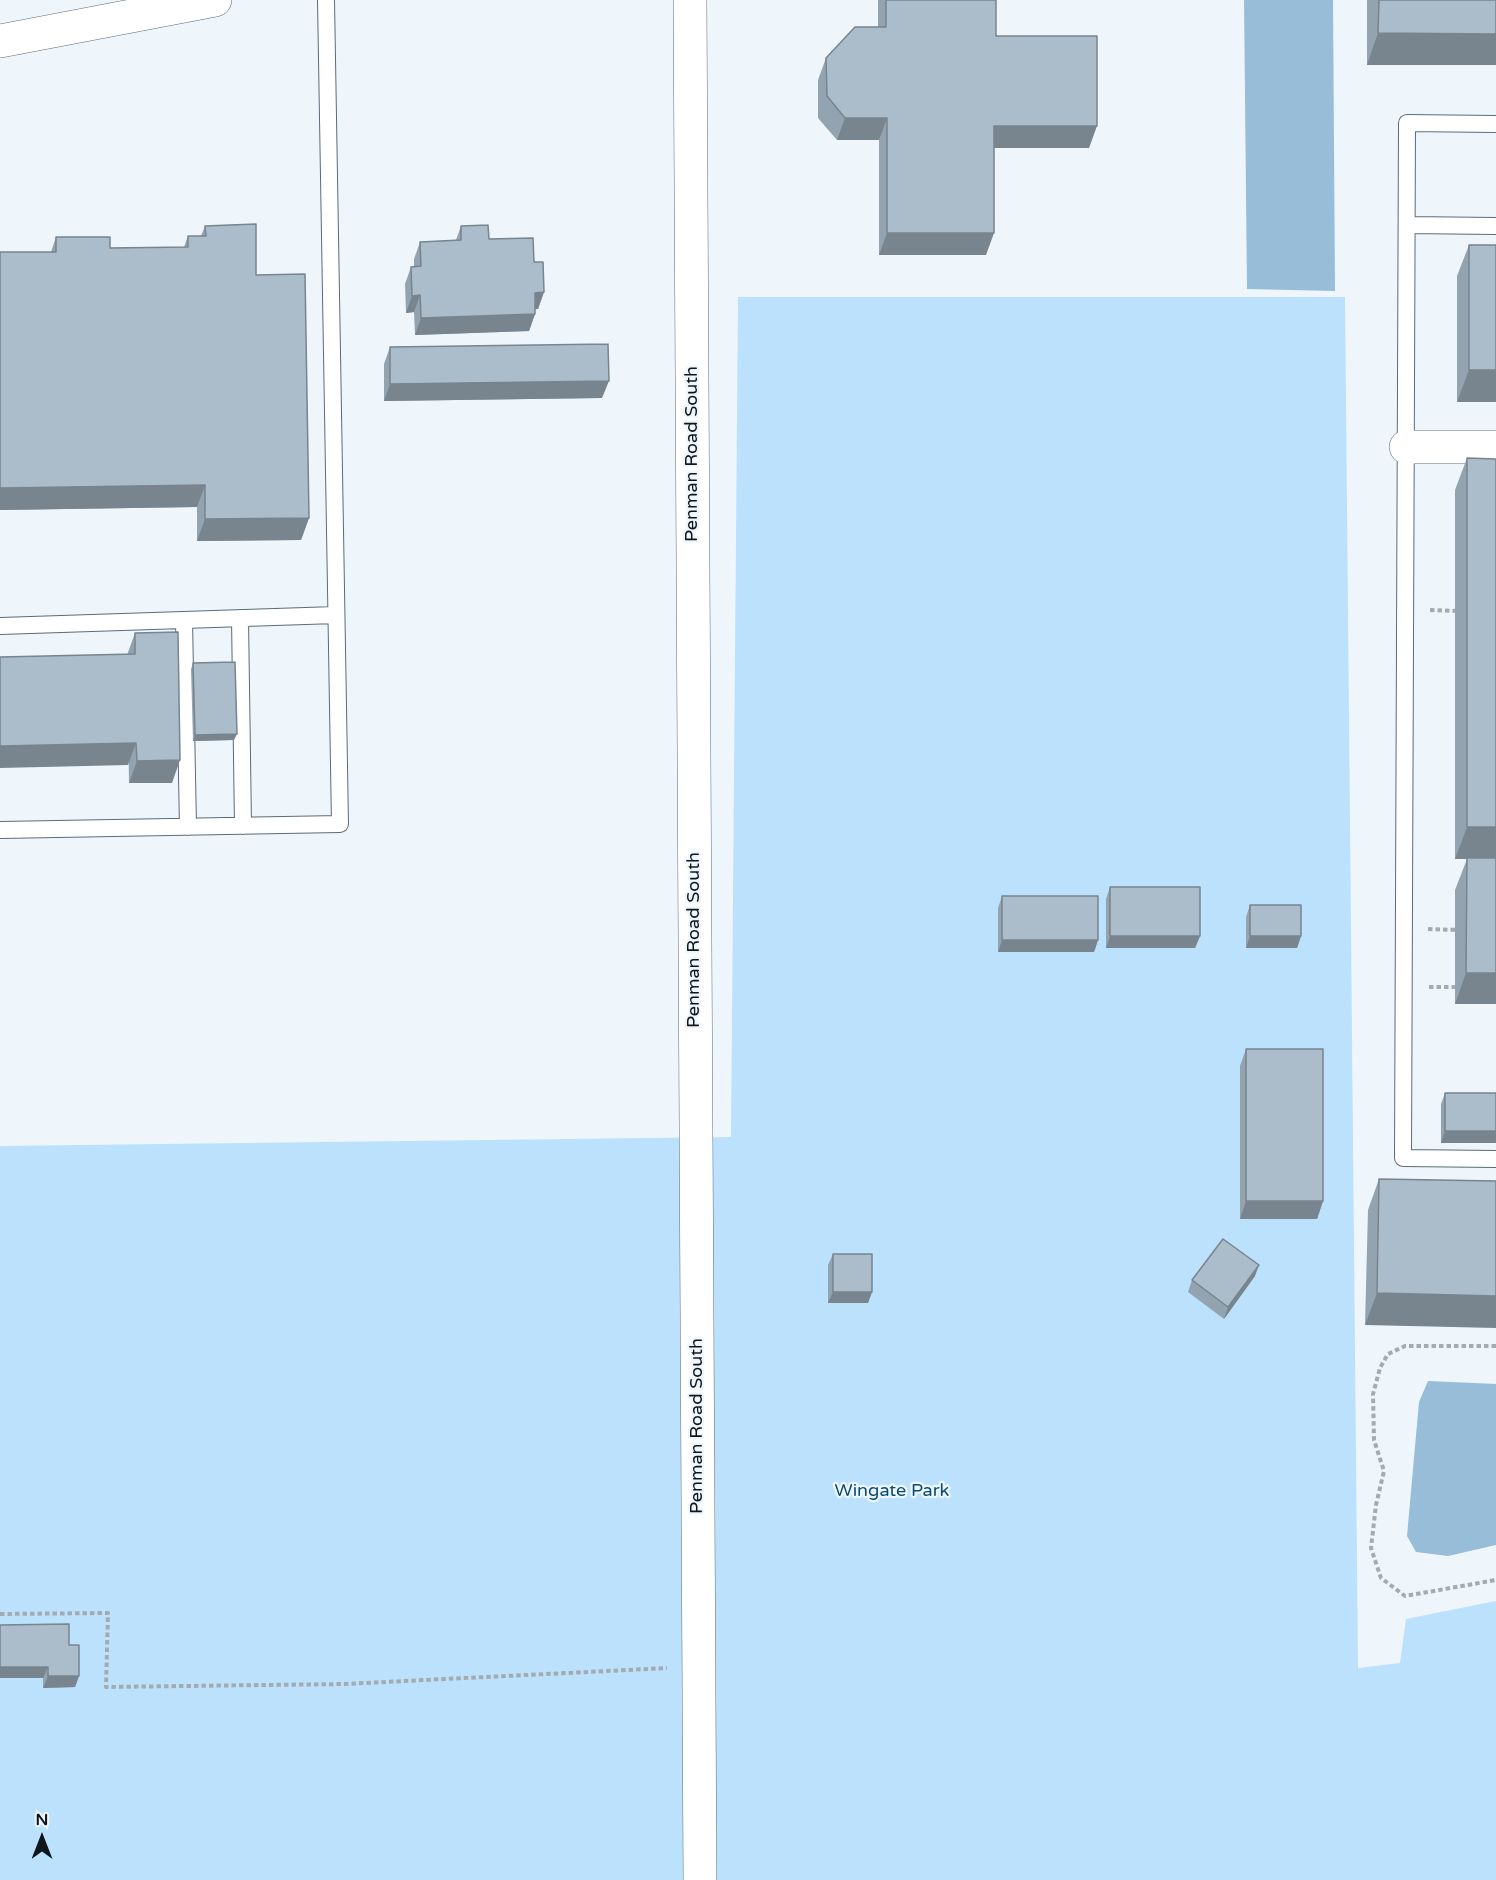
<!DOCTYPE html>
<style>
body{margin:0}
#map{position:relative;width:1496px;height:1880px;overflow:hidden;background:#eef6fc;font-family:"Varela Round",sans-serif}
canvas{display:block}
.north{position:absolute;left:12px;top:1808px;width:60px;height:60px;-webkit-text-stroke:4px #eef6fc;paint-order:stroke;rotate:0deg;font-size:16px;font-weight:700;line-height:24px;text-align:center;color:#0f161b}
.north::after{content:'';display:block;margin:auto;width:21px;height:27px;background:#0f161b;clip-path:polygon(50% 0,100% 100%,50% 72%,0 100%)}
</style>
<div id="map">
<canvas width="1496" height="1880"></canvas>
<div class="north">N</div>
</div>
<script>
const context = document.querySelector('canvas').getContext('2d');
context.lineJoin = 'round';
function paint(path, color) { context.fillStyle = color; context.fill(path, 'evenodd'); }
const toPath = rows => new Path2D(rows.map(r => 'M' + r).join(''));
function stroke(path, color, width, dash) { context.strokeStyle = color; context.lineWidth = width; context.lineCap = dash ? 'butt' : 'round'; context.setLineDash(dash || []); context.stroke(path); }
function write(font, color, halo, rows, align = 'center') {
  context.font = font + ' "Varela Round",sans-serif'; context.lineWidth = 4.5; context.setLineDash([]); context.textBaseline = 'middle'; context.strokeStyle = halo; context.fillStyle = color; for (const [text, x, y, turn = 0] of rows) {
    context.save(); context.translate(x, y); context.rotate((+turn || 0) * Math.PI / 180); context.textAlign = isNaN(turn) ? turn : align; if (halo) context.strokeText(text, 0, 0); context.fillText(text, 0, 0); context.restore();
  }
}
paint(toPath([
 [738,297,1345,297,1358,1668,1400,1663,1406,1619,1496,1601,1496,1880,0,1880,0,1146,731,1137]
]), '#bce1fc');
paint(toPath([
 [1244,0,1333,0,1335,291,1247,289],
 [1428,1381,1496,1384,1496,1545,1448,1556,1416,1552,1407,1536,1419,1402]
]), '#97bdd8');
const lane = toPath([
 [1496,124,1407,123,1403,1158,1496,1159],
 [1407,225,1496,226],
 [240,618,243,826],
 [184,620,188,827],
 [0,626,336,615],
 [0,830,340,824,326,0]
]);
const street = toPath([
 [690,0,700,1880],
 [0,41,215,0],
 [1406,447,1496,447]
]);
stroke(lane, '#5b6b78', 18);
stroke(street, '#5b6b78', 34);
stroke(toPath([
 [1430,610,1459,611],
 [1428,929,1459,930],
 [1429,987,1460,987],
 [1496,1346,1405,1346,1388,1354,1380,1368,1373,1394,1374,1440,1384,1471,1376,1505,1371,1548,1381,1578,1405,1596,1496,1580],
 [0,1614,108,1613,106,1687,345,1684,667,1668]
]), '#a3abb1', 4, [4.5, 3]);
stroke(lane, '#fff', 16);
stroke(street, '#fff', 33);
paint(toPath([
 [878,0,996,0,996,36,1089,148,994,148,986,255,879,255,879,140,837,140,818,118,818,80,826,58,878,27],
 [1367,0,1496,0,1496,65,1367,65],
 [205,226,256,275,309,518,301,540,197,541,197,507,0,510,0,252,51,252,56,237,110,248,184,247,188,236,201,236],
 [461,226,534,262,544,292,538,309,535,309,535,314,529,331,415,335,414,312,406,313,405,284,411,267,414,266,414,259,420,242,456,240],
 [1469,245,1496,402,1457,402,1457,276],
 [390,347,602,398,384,401,384,364],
 [1467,458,1496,459,1496,1004,1455,1004,1455,890,1467,859,1455,859,1455,490],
 [135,633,172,783,129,783,127,655],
 [193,663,234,740,193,741,191,669],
 [1110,887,1200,936,1195,948,1106,948,1106,899],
 [1002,896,1098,940,1094,952,998,952,998,908],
 [1250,905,1301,936,1297,948,1246,948,1246,917],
 [1246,1049,1323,1201,1317,1219,1240,1219,1240,1066],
 [1445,1093,1496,1143,1441,1143,1441,1104],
 [1379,1179,1496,1181,1365,1325,1368,1210],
 [833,1254,872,1292,868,1303,828,1303,828,1265],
 [1255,1276,1224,1319,1188,1292,1192,1280],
 [69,1645,79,1676,75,1687,43,1688,43,1678,0,1678]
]), '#93a3af');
paint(toPath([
 [1378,33,1496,34,1496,65,1367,65],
 [845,118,887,118,879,140,837,140],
 [994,126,1097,126,1089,148,986,148],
 [887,233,994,233,986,255,879,255],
 [544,292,538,309,528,310,535,293],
 [420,295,414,312,406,313,412,296],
 [535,314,529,331,415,335,421,318],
 [1469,370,1496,370,1496,402,1457,402],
 [609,381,602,398,384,401,390,384],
 [205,485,197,507,0,510,0,488],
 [309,518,301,540,197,541,205,519],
 [237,734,234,740,193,741,195,735],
 [136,743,128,765,0,768,0,746],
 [180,760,172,783,129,783,137,761],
 [1467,827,1496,827,1496,859,1455,859],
 [1110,936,1200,936,1195,948,1106,948],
 [1250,936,1301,936,1297,948,1246,948],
 [1002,940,1098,940,1094,952,998,952],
 [1466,973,1496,973,1496,1004,1455,1004],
 [1445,1131,1496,1131,1496,1143,1441,1143],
 [1246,1201,1323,1201,1317,1219,1240,1219],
 [1259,1265,1255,1276,1224,1319,1228,1307],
 [833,1292,872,1292,868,1303,828,1303],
 [1377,1293,1496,1296,1496,1328,1365,1325],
 [0,1667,48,1667,43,1678,0,1678],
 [48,1676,79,1676,75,1687,43,1688]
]), '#78848e');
const building = toPath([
 [886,0,996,0,996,36,1097,36,1097,126,994,126,994,233,887,233,887,118,845,118,827,96,826,58,855,27,886,27,886,0],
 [1379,0,1496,0,1496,34,1378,33,1379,0],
 [256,224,256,275,305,274,309,518,205,519,205,485,0,488,0,252,56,252,56,237,110,237,110,248,188,247,188,236,206,236,205,226,256,224],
 [488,225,489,239,533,238,534,262,543,262,544,292,535,293,535,314,421,318,420,295,412,296,411,267,421,266,420,242,461,240,461,226,488,225],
 [1469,245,1496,245,1496,370,1469,370,1469,245],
 [608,344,609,381,390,384,390,347,608,344],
 [1467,458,1496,459,1496,827,1467,827,1467,458],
 [178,632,180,760,137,761,136,743,0,746,0,657,135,654,135,633,178,632],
 [235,662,237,734,195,735,193,663,235,662],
 [1467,858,1496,858,1496,973,1466,973,1467,858],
 [1110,887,1200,887,1200,936,1110,936,1110,887],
 [1002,896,1098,896,1098,940,1002,940,1002,896],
 [1250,905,1301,905,1301,936,1250,936,1250,905],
 [1246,1049,1323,1049,1323,1201,1246,1201,1246,1049],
 [1445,1093,1496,1093,1496,1131,1445,1131,1445,1093],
 [1379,1179,1496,1181,1496,1296,1377,1293,1379,1179],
 [1223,1239,1259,1265,1228,1307,1192,1280,1223,1239],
 [833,1254,872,1254,872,1292,833,1292,833,1254],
 [69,1624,69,1645,79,1645,79,1676,48,1676,48,1667,0,1667,0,1625,69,1624]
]);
paint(building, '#abbdcb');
stroke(building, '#78848e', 1.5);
write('18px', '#0f161b', '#eef6fc', [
 ["Penman Road South",692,454,-90],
 ["Penman Road South",694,940,-90],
 ["Penman Road South",697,1426,-90]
]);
write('18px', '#094c71', '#eef6fc', [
 ["Wingate Park",892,1491]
]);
</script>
